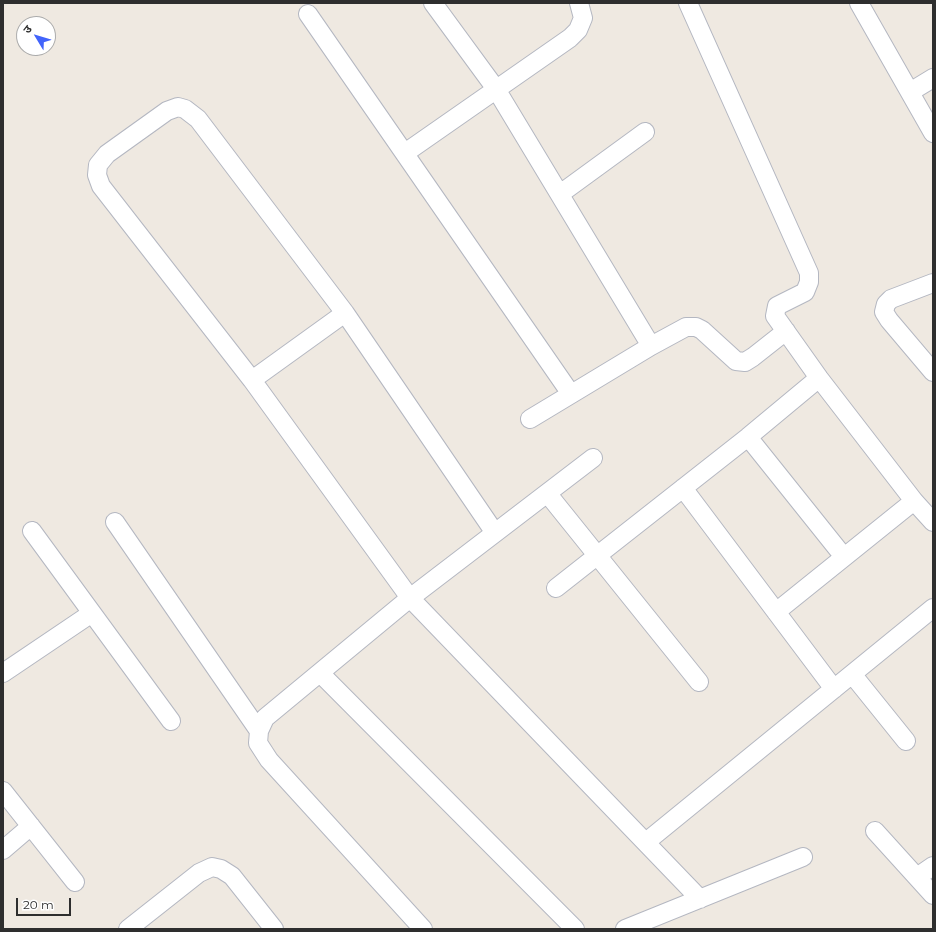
<!DOCTYPE html>
<meta charset="utf-8">
<style>
body{margin:0}
#map{position:relative;width:936px;height:932px;overflow:hidden;background:#efe9e1;font-family:Montserrat,"Noto Sans Devanagari",sans-serif}
canvas{display:block}
.frame{position:absolute;inset:0;border:4px solid #2e2e2e;pointer-events:none}
.north{position:absolute;left:16px;top:16px;width:40px;height:40px;box-sizing:border-box;background:#fff;border:1px solid #ababab;border-radius:50%;rotate:308deg;font-size:11px;font-weight:700;line-height:16px;text-align:center;color:#2e2e2e}
.north::after{content:'';display:block;margin:auto;width:14px;height:18px;background:#4264fb;clip-path:polygon(50% 0,100% 100%,50% 72%,0 100%)}
.scale{position:absolute;left:16px;top:898px;width:55px;height:18px;box-sizing:border-box;border:2px solid #2e2e2e;border-top:0;padding-left:5px;font-size:12px;line-height:14px;white-space:nowrap;color:#2e2e2e;-webkit-text-stroke:3px #fff;paint-order:stroke}
</style>
<div id="map">
<canvas width="936" height="932"></canvas>
<div class="frame"></div>
<div class="north">उ</div>
<div class="scale">20 m</div>
</div>
<script>
const context = document.querySelector('canvas').getContext('2d');
context.lineJoin = 'round';
const toPath = rows => new Path2D(rows.map(r => 'M' + r).join(''));
function stroke(path, color, width, dash) { context.strokeStyle = color; context.lineWidth = width; context.lineCap = dash ? 'butt' : 'round'; context.setLineDash(dash || []); context.stroke(path); }
const street = toPath([
 [433,3,496,89,651,346,686,327,696,327,702,330,736,361,745,362,753,357,786,331],
 [688,3,809,273,809,282,805,292,777,306,775,316,819,378,914,501,933,522],
 [859,3,933,133],
 [308,14,571,394],
 [910,92,933,78],
 [405,153,570,38,578,30,583,18,579,3],
 [560,194,645,132],
 [933,283,891,299,886,304,884,312,889,320,933,372],
 [252,380,345,313],
 [530,419,651,346],
 [748,437,844,557],
 [593,458,410,598,700,899],
 [683,488,834,689],
 [547,493,699,682],
 [115,522,259,731],
 [32,531,171,721],
 [556,588,748,437,819,378],
 [776,612,914,501],
 [3,673,92,613],
 [320,673,575,929],
 [852,674,906,741],
 [3,791,75,882],
 [875,831,933,895],
 [646,842,933,608],
 [3,850,31,826],
 [917,877,933,866],
 [128,929,199,873,212,867,221,869,232,876,274,929],
 [423,929,269,760,258,743,259,731,265,718,410,598,252,380,101,186,97,175,98,165,107,154,167,111,178,107,185,109,198,119,345,313,495,533],
 [625,929,803,857]
]);
stroke(street, '#b4b7c1', 20);
stroke(street, '#fff', 18);
</script>
